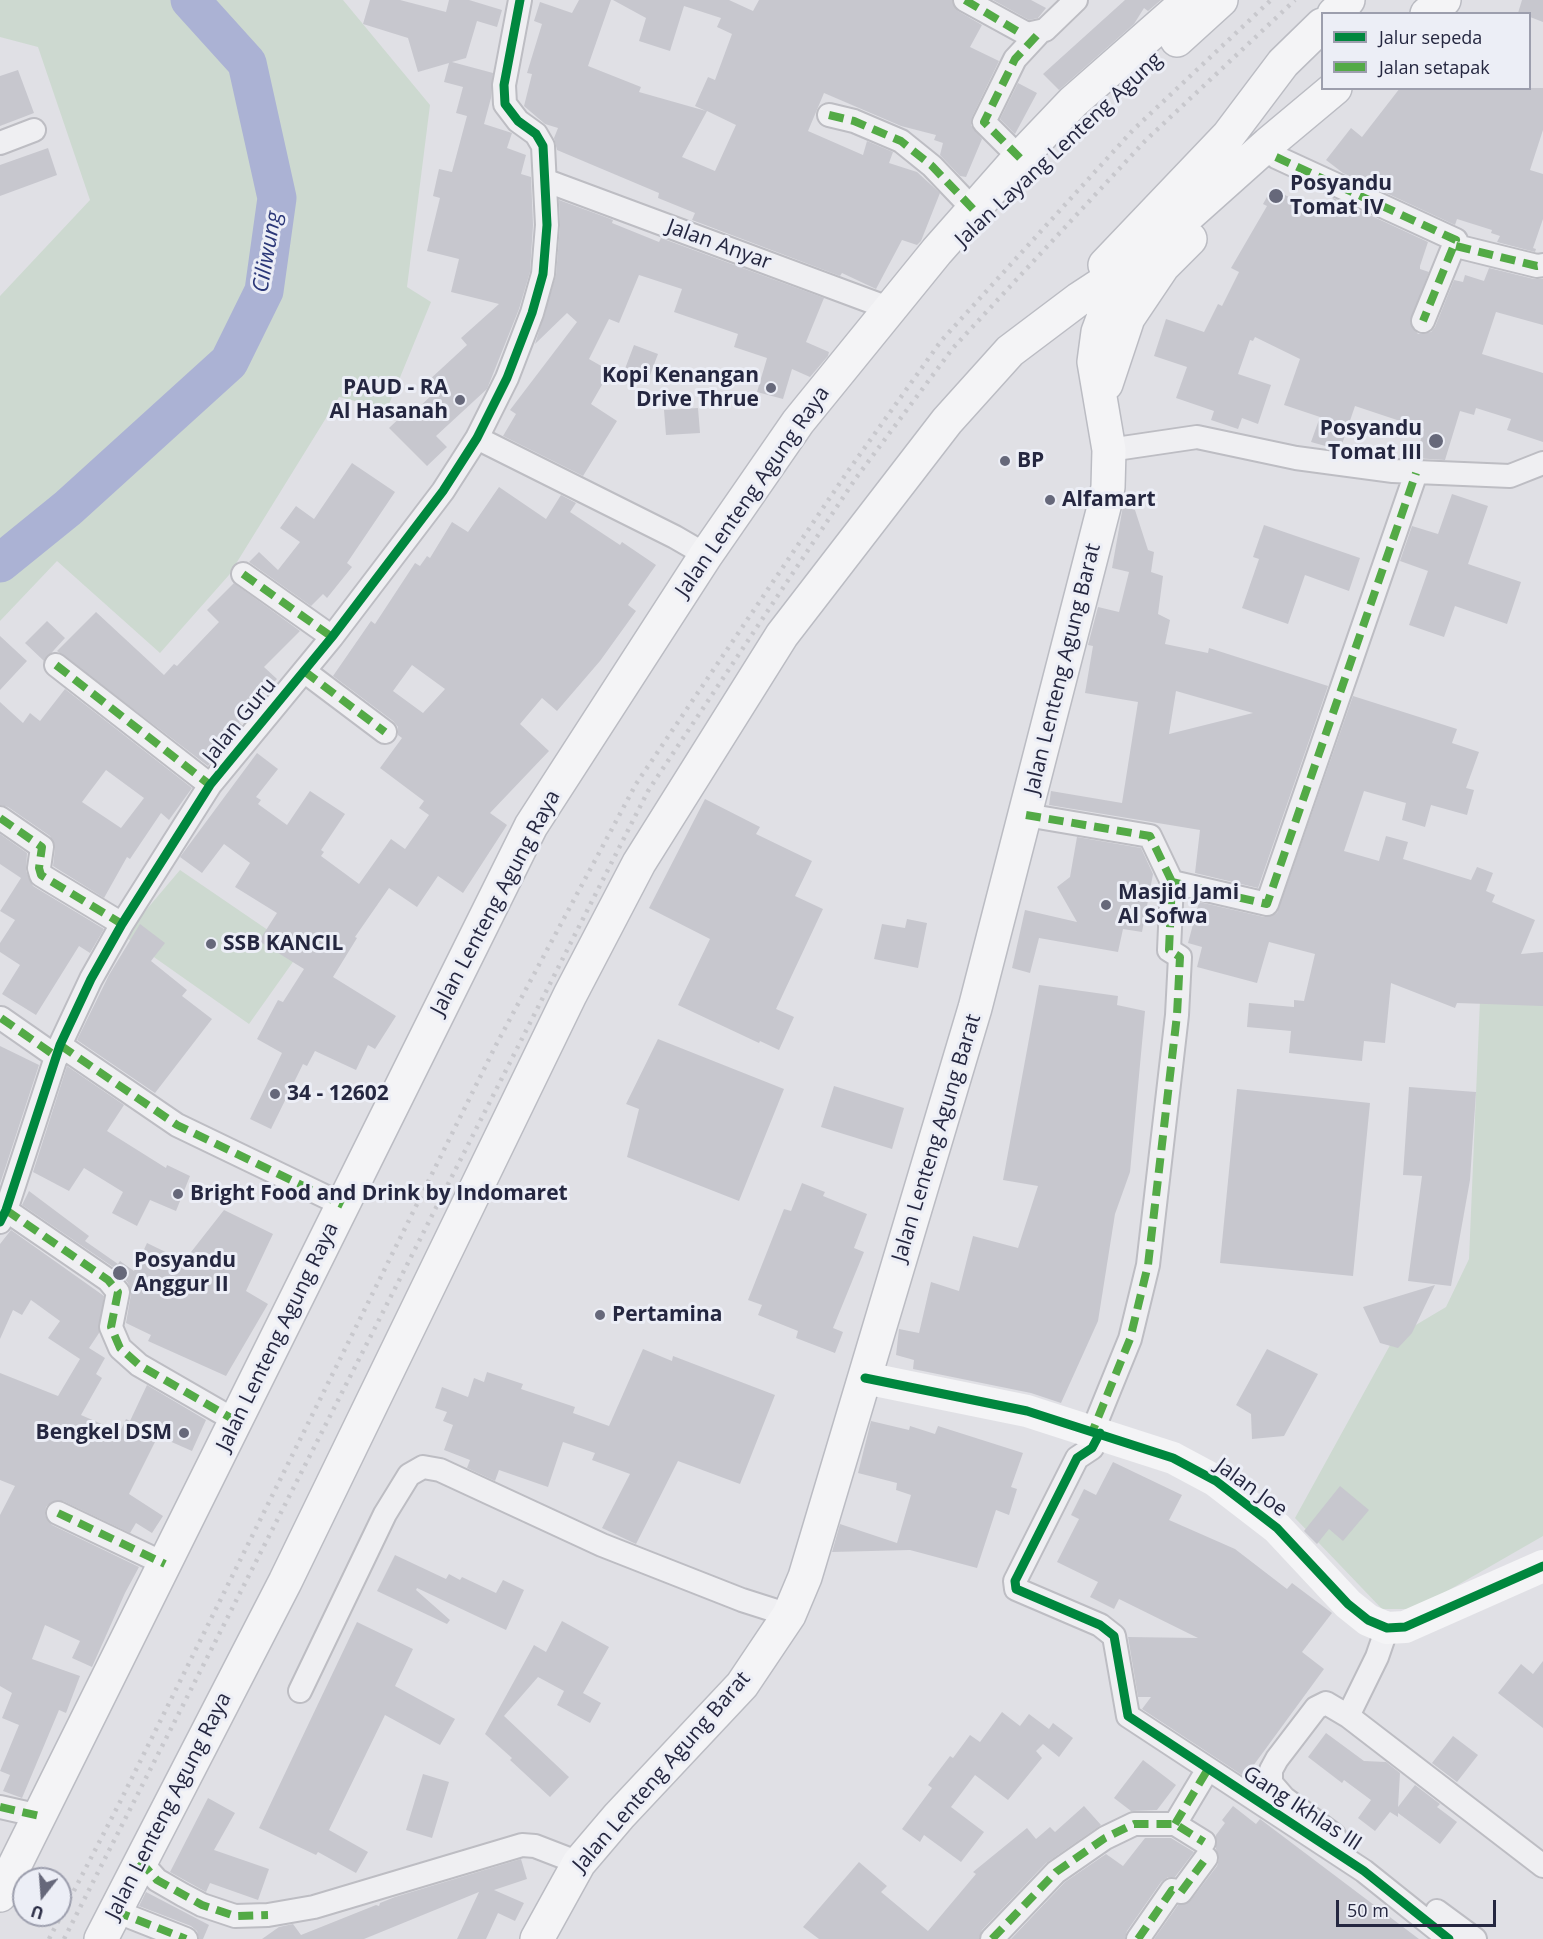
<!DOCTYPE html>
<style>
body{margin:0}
#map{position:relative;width:1543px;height:1939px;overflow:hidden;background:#e0e0e5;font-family:"Open Sans",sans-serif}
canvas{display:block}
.legend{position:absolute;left:1321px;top:12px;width:210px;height:78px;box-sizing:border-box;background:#eceef6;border:2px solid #9c9ead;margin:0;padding:8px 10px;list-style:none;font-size:18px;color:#252740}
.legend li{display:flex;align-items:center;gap:12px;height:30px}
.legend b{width:30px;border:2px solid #9c9ead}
.north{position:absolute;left:12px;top:1867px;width:60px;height:60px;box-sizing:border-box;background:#eceef6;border:2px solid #9c9ead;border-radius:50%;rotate:197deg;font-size:16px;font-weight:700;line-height:24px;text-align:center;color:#252740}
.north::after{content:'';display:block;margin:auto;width:21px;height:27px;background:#66687a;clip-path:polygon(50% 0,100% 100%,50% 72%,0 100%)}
.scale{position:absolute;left:1336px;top:1900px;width:160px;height:27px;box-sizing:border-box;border:3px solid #252740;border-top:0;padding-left:8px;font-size:18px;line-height:21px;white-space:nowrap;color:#252740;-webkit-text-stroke:4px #eceef6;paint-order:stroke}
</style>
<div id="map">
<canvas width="1543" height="1939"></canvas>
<ul class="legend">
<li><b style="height:8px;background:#00873e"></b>Jalur sepeda</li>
<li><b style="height:8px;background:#53aa46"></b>Jalan setapak</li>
</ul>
<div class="north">U</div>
<div class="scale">50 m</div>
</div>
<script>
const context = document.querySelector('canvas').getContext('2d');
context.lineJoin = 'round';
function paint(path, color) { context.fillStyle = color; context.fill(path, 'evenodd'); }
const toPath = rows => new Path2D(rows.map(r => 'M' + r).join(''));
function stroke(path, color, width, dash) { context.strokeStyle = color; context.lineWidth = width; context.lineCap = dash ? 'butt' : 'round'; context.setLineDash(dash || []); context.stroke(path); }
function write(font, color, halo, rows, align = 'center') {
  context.font = font + ' "Open Sans",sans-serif'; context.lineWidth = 6; context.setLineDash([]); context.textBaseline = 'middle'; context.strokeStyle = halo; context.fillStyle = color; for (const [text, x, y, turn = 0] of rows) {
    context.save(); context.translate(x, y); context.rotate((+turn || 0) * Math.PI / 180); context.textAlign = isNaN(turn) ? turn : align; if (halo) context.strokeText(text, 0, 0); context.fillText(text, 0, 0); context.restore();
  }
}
paint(toPath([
 [0,0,343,0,430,105,407,287,431,302,387,409,339,397,229,575,160,653,57,561,0,621,0,296,90,200,38,47,0,37],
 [180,870,300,952,249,1024,124,936],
 [1480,1000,1543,1003,1543,1536,1416,1609,1382,1609,1295,1518,1394,1338,1446,1307,1469,1259]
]), '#cdd9d0');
stroke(toPath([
 [0,563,68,508,229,362,264,291,277,198,247,63,190,0]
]), '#abb2d4', 39);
paint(toPath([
 [370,0,400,0,446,12,449,0,469,0,502,10,497,27,477,21,466,58,452,62,493,73,491,98,484,124,512,133,507,148,526,155,521,174,531,177,533,225,530,272,519,309,487,389,436,436,447,447,427,466,389,428,409,409,413,413,437,390,428,381,467,345,461,338,499,304,451,292,459,259,427,251,440,198,433,196,439,169,452,172,467,116,456,113,463,87,444,82,449,63,418,72,408,38,363,24],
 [579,0,611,0,588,66,641,87,639,92,706,111,695,106,708,77,715,80,732,34,717,27,721,18,684,6,670,51,639,41,646,18,613,0,729,0,753,11,759,0,952,0,958,11,982,25,970,47,999,61,972,117,971,125,982,139,966,177,960,176,940,155,943,143,934,140,936,135,901,126,824,93,808,131,863,155,867,141,893,152,889,163,917,172,940,193,921,241,917,245,902,240,876,289,842,273,840,276,692,220,695,213,658,198,659,193,557,150,554,138,558,128,545,124,524,106,532,74,527,73,542,24,534,21,540,2,572,13],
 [707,111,736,125,715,171,682,157],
 [993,0,1031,0,1046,8,1038,18,1029,20],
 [1125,0,1161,0,1148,11,1144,8,1134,24,1059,90,1043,74],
 [1522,0,1543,0,1543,22,1530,17,1530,14,1518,13],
 [18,70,34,113,0,126,0,76],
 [1018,83,1037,93,1015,134,1000,119],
 [1400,88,1543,88,1543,130,1530,170,1543,174,1543,219,1533,248,1536,249,1535,252,1497,242,1500,236,1491,233,1492,230,1457,219,1455,225,1343,173,1326,160,1351,128,1362,137],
 [48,148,57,175,0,196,0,165],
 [1272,188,1324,216,1333,198,1428,242,1420,266,1420,269,1429,272,1410,322,1418,334,1431,332,1435,327,1454,280,1463,282,1465,275,1484,281,1489,268,1534,279,1543,279,1543,325,1496,312,1482,354,1543,373,1543,442,1507,430,1511,419,1476,408,1474,415,1460,411,1445,460,1415,458,1424,429,1355,406,1340,450,1311,442,1320,417,1284,405,1300,359,1255,337,1253,341,1250,340,1238,374,1271,385,1258,424,1242,418,1238,429,1211,420,1214,411,1176,398,1187,367,1154,356,1166,319,1204,332,1218,304,1222,306,1239,272,1231,268,1267,206,1263,204],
 [559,200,608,218,613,220,612,223,659,242,661,238,824,298,806,342,829,352,828,356,810,377,792,369,783,399,757,392,767,358,734,347,738,334,674,312,682,289,639,275,619,323,609,319,589,359,610,371,591,404,617,421,583,476,503,436,516,414,510,410,577,322,567,313,535,344,556,275,560,226],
 [634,345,658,354,647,383,623,374],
 [698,408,700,433,666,435,664,410],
 [352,463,395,492,347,563,352,567,327,598,323,594,311,606,249,562,259,552,278,570,300,542,280,528,296,506,314,519],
 [499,487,546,519,561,495,576,503,570,512,620,545,622,542,656,565,628,605,636,611,600,661,557,711,542,698,520,724,549,751,490,813,507,825,463,893,438,876,417,907,389,888,355,937,357,938,333,977,396,1016,375,1049,368,1045,356,1070,315,1051,307,1066,303,1064,271,1129,250,1119,282,1053,257,1039,278,1000,283,1002,304,969,259,941,277,913,235,887,250,863,224,844,202,873,180,857,257,753,278,769,256,797,261,800,258,804,287,825,310,791,345,814,321,850,324,852,321,856,359,884,391,839,405,849,429,815,419,808,424,801,380,768,402,738,398,735,398,727,393,721,333,676,371,621,375,624,415,563,420,566,427,556,430,558,452,522,468,532],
 [412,665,445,689,423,713,393,691],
 [1452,494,1488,506,1468,564,1521,582,1507,624,1455,606,1444,637,1409,625,1428,571,1400,561,1412,526,1438,534],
 [1123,506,1135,510,1148,550,1154,552,1151,572,1163,576,1158,614,1170,620,1165,644,1208,653,1209,648,1328,686,1258,888,1195,873,1200,830,1049,805,1051,791,1122,803,1138,702,1085,693,1093,646,1088,645,1098,607,1119,612,1129,572,1112,568],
 [1176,691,1253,713,1169,734],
 [1264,525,1360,558,1349,591,1305,575,1288,624,1242,608,1259,559,1253,557],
 [234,583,300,631,264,667,277,679,239,722,242,725,208,766,57,651,96,612,164,675,174,664,177,666,219,622,207,610],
 [47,621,65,638,44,661,25,643],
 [0,636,27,661,0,690],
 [65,689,192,788,169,820,161,813,130,859,127,857,104,898,53,866,55,848,50,836,8,807,0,805,0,702,23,723,30,713,40,721],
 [106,770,144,798,121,828,82,802],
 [1353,696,1457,729,1452,743,1479,752,1466,788,1474,790,1467,815,1431,805,1425,827,1402,820,1406,803,1364,791,1344,851,1379,861,1386,836,1408,842,1403,859,1471,880,1477,867,1493,873,1486,891,1495,895,1492,902,1535,920,1521,954,1543,952,1543,1006,1457,1003,1455,1008,1391,983,1385,1043,1364,1041,1362,1061,1289,1053,1291,1031,1247,1027,1249,1003,1294,1007,1294,1000,1304,1001,1315,954,1269,942,1257,983,1197,967,1202,947,1188,943,1199,902,1264,917,1277,913],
 [705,799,760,827,756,834,812,861,795,896,823,909,776,1009,794,1017,779,1050,760,1041,759,1043,678,1005,710,939,649,908],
 [0,834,27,853,26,871,33,886,104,929,90,953,79,946,36,1015,2,994,20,965,0,952,0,943,15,920,0,911,21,878,0,864],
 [1077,837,1141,848,1153,874,1142,932,1123,929,1118,952,1039,938,1030,973,1012,968,1025,910,1077,922,1057,887,1070,877],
 [907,919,927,923,918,968,874,959,882,924,905,928],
 [140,924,165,943,151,961,187,990,182,996,212,1019,155,1093,77,1040,109,975],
 [1039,985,1118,996,1117,1005,1145,1011,1130,1172,1115,1214,1098,1321,1061,1403,1031,1393,913,1369,914,1360,896,1355,899,1329,919,1333,931,1282,959,1291,973,1236,1018,1248,1038,1186,1003,1180],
 [658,1039,784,1089,739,1201,627,1157,639,1109,626,1104],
 [0,1046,39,1065,0,1184],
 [67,1066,124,1105,107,1131,166,1168,167,1165,190,1176,176,1211,150,1200,137,1226,112,1213,123,1192,84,1168,69,1191,33,1172],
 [834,1086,904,1108,892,1149,821,1127],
 [1409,1087,1476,1092,1470,1180,1451,1286,1408,1281,1422,1176,1403,1175],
 [1237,1089,1370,1103,1353,1276,1220,1263],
 [802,1183,825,1192,823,1196,867,1214,854,1248,864,1252,833,1328,843,1332,835,1353,796,1338,798,1331,758,1315,762,1305,748,1300,784,1209,791,1211],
 [29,1191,89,1236,85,1241,118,1264,120,1261,134,1271,147,1243,184,1261,224,1210,273,1234,246,1291,268,1304,226,1376,148,1341,151,1335,126,1323,131,1294,128,1283,116,1269,22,1205],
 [11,1230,104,1296,99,1333,89,1348,105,1358,96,1374,102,1378,81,1415,120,1432,126,1419,130,1421,147,1385,206,1420,192,1451,158,1436,129,1494,163,1516,152,1533,136,1523,130,1533,63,1501,51,1502,46,1507,45,1515,52,1525,139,1567,125,1593,92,1667,72,1658,80,1641,45,1625,32,1659,80,1676,66,1713,59,1710,22,1798,3,1791,10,1775,0,1771,19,1725,2,1718,12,1693,0,1686,0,1515,15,1486,0,1480,0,1373,58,1396,80,1359,48,1338,60,1321,31,1300,22,1315,13,1310,0,1339,0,1244],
 [1435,1285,1412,1333,1398,1348,1380,1343,1363,1307],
 [643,1349,672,1361,673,1356,775,1395,740,1484,678,1461,636,1544,602,1528,630,1474,592,1460,595,1453,563,1442,548,1487,499,1470,495,1481,467,1468,470,1460,444,1450,453,1425,443,1421,447,1412,435,1408,442,1387,468,1397,474,1378,484,1382,487,1372,523,1384,521,1389,575,1407,573,1413,609,1426],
 [1267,1349,1318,1374,1284,1436,1252,1439,1251,1414,1236,1405],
 [871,1421,909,1430,910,1426,935,1434,938,1426,1023,1453,1011,1487,1017,1489,1009,1515,996,1510,977,1568,910,1550,832,1552,840,1524,897,1543,911,1495,896,1490,897,1483,858,1473],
 [1113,1462,1182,1495,1169,1520,1235,1549,1287,1589,1292,1583,1332,1613,1302,1652,1324,1669,1245,1777,1142,1709,1151,1697,1138,1697,1128,1637,1198,1638,1119,1599,1114,1609,1090,1597,1098,1582,1057,1562,1079,1519,1071,1515,1084,1489,1096,1495],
 [1340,1486,1369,1510,1343,1541,1329,1529,1317,1544,1304,1531],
 [395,1555,446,1579,449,1574,460,1580,462,1577,496,1593,503,1580,524,1590,506,1630,417,1588,416,1590,450,1620,447,1624,377,1591],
 [562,1621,609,1647,583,1693,601,1703,590,1723,557,1705,564,1691,538,1677,504,1716,569,1777,550,1797,510,1760,512,1758,485,1734,534,1645,546,1652],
 [357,1622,413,1649,395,1686,455,1719,440,1745,385,1715,329,1830,368,1852,356,1873,318,1852,316,1855,259,1828],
 [1543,1661,1543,1728,1498,1693,1521,1664,1533,1674],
 [1002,1712,1020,1726,1029,1714,1049,1729,1053,1723,1073,1738,1059,1757,1043,1744,1036,1751,1042,1758,1008,1800,975,1775,951,1807,984,1832,961,1862,924,1835,920,1842,902,1829,932,1788,928,1785,950,1756,953,1758,970,1735,980,1742],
 [1326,1733,1364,1761,1386,1762,1400,1773,1398,1807,1415,1785,1440,1804,1437,1807,1457,1822,1440,1844,1398,1813,1398,1817,1390,1812,1375,1831,1358,1818,1371,1800,1344,1780,1342,1783,1308,1757],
 [1453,1736,1478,1755,1457,1782,1432,1763],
 [1143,1760,1176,1785,1157,1810,1131,1811,1114,1798],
 [423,1774,449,1782,432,1838,406,1830],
 [208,1798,235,1813,214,1850,269,1869,258,1900,210,1883,206,1892,170,1872],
 [1084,1806,1101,1825,1046,1863,982,1930,979,1939,819,1939,803,1927,859,1862,887,1886,881,1892,928,1931,976,1874,973,1872,1027,1828,1036,1839,1050,1827,1055,1832],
 [1233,1806,1256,1824,1260,1819,1419,1939,1154,1939,1178,1905,1191,1900,1217,1866,1219,1859,1216,1849,1216,1835,1225,1823,1222,1820],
 [1145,1838,1171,1838,1194,1852,1175,1877,1168,1877,1161,1882,1127,1931,1125,1939,1011,1939,1065,1882,1106,1854,1123,1866],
 [521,1859,527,1879,494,1890,524,1903,515,1921,498,1913,486,1939,457,1939,479,1892,364,1939,262,1939,279,1927,293,1924,301,1935,376,1905,379,1906,380,1903,395,1897],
 [146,1892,209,1925,203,1939,199,1939,197,1931,191,1926,139,1906]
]), '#c7c7ce');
const street = toPath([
 [965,0,1027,34,1045,30,1076,0],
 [829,115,854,121,901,141,932,166,973,209],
 [0,143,34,130],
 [1276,157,1456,240,1423,321],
 [1020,158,984,122,1015,59,1040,32],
 [547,181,891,309],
 [1456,246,1537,266,1543,265],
 [477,438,675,537,706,555],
 [1109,450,1197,437,1296,458,1393,471,1510,476,1543,463],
 [243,574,332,637],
 [56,665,210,785],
 [304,671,385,732],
 [1026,815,1150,836,1172,882,1169,950,1180,957,1177,1015,1148,1265,1130,1339,1093,1430],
 [0,818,42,847,39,868,41,875,122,924],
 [1172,882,1267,904,1416,473],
 [1,1018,57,1057],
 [60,1045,177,1125,343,1205],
 [6,1210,108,1280,118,1292,111,1327,120,1348,139,1365,236,1421],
 [0,1222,6,1210,60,1045,91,979,122,924,210,785,332,637,443,491,477,438,507,378,532,313,543,274,547,225,543,146,536,134,518,121,505,104,504,85,520,0],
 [1100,1433,1092,1448,1077,1458,1015,1581,1016,1589,1100,1625,1114,1636,1128,1716,1364,1871,1449,1939],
 [58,1513,165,1564],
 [300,1691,385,1514,409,1475,423,1467,440,1470,602,1545,742,1600,789,1615],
 [1348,1716,1377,1657,1387,1628],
 [0,1807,40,1816],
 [1175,1824,1208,1769],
 [1334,1835,1284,1798,1271,1783,1271,1770,1277,1759,1316,1708,1326,1703,1348,1716,1543,1866],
 [140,1861,157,1880,183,1895,202,1905,235,1916,268,1915,314,1907,522,1845,535,1846,579,1863],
 [115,1911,186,1939],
 [1437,1911,1475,1939],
 [992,1939,1056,1872,1105,1838,1134,1824,1175,1824,1204,1842],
 [1138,1939,1172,1890,1181,1892,1206,1858]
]);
const primary = toPath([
 [1334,14,1348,0],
 [1427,14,1444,0],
 [1177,40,1221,0],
 [1105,265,1228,136,1283,63,1322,25],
 [1106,384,1128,318,1163,266,1190,239],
 [0,1895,531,826,706,555,798,422,937,251,1012,166,1073,102,1189,0],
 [101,1939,285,1582,570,995,639,863,782,635,947,421,1010,351,1079,299,1137,261,1268,144,1335,88],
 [537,1939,579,1863,619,1816,742,1685,789,1615,805,1577,975,1008,1104,507,1108,487,1109,450,1094,362,1098,332,1108,305,1129,272]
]);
stroke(street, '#bdbdc3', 26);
stroke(primary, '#bbbcc3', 36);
stroke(street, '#efeff2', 22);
stroke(toPath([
 [865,1378,1027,1411,1173,1458,1216,1481,1277,1528,1348,1604,1368,1620,1387,1628,1405,1627,1543,1566]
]), '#f4f4f6', 32);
stroke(primary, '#f4f4f6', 33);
stroke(toPath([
 [49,1939,121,1800,496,1045,636,784,848,471,941,341,1133,130,1271,0],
 [64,1939,648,791,856,478,953,348,1145,141,1295,0]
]), '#c8c8cd', 4.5, [3, 6]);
stroke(toPath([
 [965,0,1017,31],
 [829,115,854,121,901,141,932,166,973,209],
 [1276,157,1456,240,1423,321],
 [1020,158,984,122,1015,59,1040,32],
 [1456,246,1537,266,1543,265],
 [243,574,332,637],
 [56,665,210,785],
 [304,671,385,732],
 [1026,815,1150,836,1172,882,1169,950,1180,957,1177,1015,1148,1265,1130,1339,1093,1430],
 [0,818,42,847,39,868,41,875,122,924],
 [1172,882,1267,904,1416,473],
 [1,1018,57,1057],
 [60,1045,177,1125,343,1205],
 [6,1210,108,1280,118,1292,111,1327,120,1348,139,1365,236,1421],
 [58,1513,165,1564],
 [0,1807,40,1816],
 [1175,1824,1208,1769],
 [140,1861,157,1880,202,1905,235,1916,268,1915],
 [115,1911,186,1939],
 [992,1939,1056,1872,1105,1838,1134,1824,1175,1824,1204,1842],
 [1138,1939,1172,1890,1181,1892,1206,1858]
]), '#53aa46', 8, [15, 8]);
stroke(toPath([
 [0,1222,6,1210,60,1045,91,979,122,924,210,785,332,637,443,491,477,438,507,378,532,313,543,274,547,225,543,146,536,134,518,121,505,104,504,85,520,0],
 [865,1378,1027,1411,1173,1458,1216,1481,1277,1528,1348,1604,1368,1620,1387,1628,1405,1627,1543,1566],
 [1100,1433,1092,1448,1077,1458,1015,1581,1016,1589,1100,1625,1114,1636,1128,1716,1364,1871,1449,1939]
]), '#00873e', 9);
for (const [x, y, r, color] of [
 [1276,196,8,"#66687a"],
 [771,388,6,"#66687a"],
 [460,400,6,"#66687a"],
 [1436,441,8,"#66687a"],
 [1005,461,6,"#66687a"],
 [1050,500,6,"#66687a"],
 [1106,905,6,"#66687a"],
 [211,944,6,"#66687a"],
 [275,1094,6,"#66687a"],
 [178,1194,6,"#66687a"],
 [120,1273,8,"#66687a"],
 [600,1315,6,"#66687a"],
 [184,1433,6,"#66687a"]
]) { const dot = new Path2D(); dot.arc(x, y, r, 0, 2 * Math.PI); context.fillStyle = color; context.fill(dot); stroke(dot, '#eceef6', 2); }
write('21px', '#252740', '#eceef6', [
 ["Jalan Layang Lenteng Agung",1059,150,-43],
 ["Jalan Anyar",719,245,20],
 ["Jalan Lenteng Agung Raya",753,492,-55],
 ["Jalan Lenteng Agung Barat",1063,669,-76],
 ["Jalan Guru",240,721,-51],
 ["Jalan Lenteng Agung Raya",496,903,-62],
 ["Jalan Lenteng Agung Barat",937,1138,-73],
 ["Jalan Lenteng Agung Raya",278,1337,-64],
 ["Jalan Joe",1251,1488,36],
 ["Jalan Lenteng Agung Barat",662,1772,-49],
 ["Jalan Lenteng Agung Raya",169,1806,-63],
 ["Gang Ikhlas III",1302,1809,33]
]);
write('bold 21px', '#252740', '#eceef6', [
 ["Posyandu",1290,184],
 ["Tomat IV",1290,208],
 ["Kopi Kenangan",759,376,"right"],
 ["Drive Thrue",759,400,"right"],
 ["PAUD - RA",448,388,"right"],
 ["Al Hasanah",448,412,"right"],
 ["Posyandu",1422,429,"right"],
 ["Tomat III",1422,453,"right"],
 ["BP",1017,461],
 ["Alfamart",1062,500],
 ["Masjid Jami",1118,893],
 ["Al Sofwa",1118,917],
 ["SSB KANCIL",223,944],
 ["34 - 12602",287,1094],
 ["Bright Food and Drink by Indomaret",190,1194],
 ["Posyandu",134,1261],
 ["Anggur II",134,1285],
 ["Pertamina",612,1315],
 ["Bengkel DSM",172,1433,"right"]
], 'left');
write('italic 22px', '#2b3778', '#eceef6', [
 ["Ciliwung",268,252,-80]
]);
</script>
